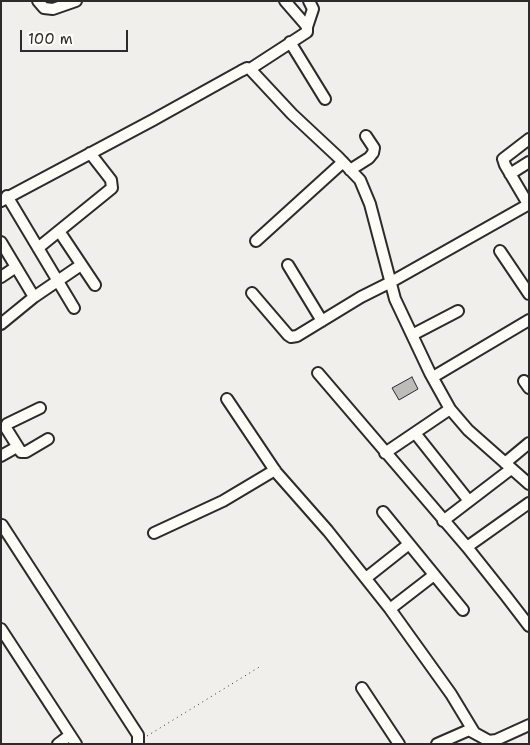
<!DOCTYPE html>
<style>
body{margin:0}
#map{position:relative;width:530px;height:745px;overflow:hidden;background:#f0efeb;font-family:"Shantell Sans",sans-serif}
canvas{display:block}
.frame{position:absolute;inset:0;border:2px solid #2b2b2b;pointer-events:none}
.scale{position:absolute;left:20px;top:30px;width:108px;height:22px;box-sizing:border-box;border:2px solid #2b2b2b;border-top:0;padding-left:6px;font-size:15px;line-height:18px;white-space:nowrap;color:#2b2b2b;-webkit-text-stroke:4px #fdfcf7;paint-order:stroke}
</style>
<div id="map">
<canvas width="530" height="745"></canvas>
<div class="frame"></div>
<div class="scale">100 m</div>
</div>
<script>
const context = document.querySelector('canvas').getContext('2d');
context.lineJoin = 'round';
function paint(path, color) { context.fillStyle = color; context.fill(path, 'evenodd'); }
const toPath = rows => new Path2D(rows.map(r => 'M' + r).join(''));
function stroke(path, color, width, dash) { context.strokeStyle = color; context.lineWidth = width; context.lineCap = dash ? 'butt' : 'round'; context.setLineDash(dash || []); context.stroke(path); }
const building = toPath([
 [412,377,418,389,399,400,392,388,412,377]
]);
paint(building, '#bdbcb8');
stroke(building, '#2b2b2b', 1);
const minor = toPath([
 [38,1,44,8,53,9,76,1],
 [307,27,313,9,309,1],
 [290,42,325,99],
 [250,69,307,32,307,27,305,24,285,1],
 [350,170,369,158,373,153,374,148,366,136],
 [510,174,529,162],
 [7,196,74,308],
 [1,201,153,120,241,71,247,68,250,69,292,114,338,157,360,180,370,204,395,299,430,373,450,409,468,430,529,484],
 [528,204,505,165,503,159,529,139],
 [59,231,95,285],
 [256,241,343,162],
 [1,242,34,297],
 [38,248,112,188,111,180,90,153],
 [500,251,529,294],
 [288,265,322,321],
 [1,277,16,267],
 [252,293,288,335,291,337,297,336,361,297,391,282,529,204],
 [1,324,34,297,81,265],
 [412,335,458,311],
 [318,373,467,547,506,596,529,626],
 [433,377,529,320],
 [524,381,529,388],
 [227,399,276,472,328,531,390,609,451,694,474,732],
 [40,408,7,424,6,428,21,452,26,452,48,439],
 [415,433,469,501],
 [385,453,450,409],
 [1,456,17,447],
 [505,463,529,443],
 [383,512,463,610],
 [443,521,511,469],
 [2,525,138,735,138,744],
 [154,533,223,501,275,470],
 [467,547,529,503],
 [366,578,409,544],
 [390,609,434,575],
 [1,629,76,744],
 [362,688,399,744],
 [58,744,70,735],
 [437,744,469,730,489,741,496,740,529,725]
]);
stroke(minor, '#2b2b2b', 14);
stroke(toPath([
 [147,736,261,666]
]), '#2b2b2b', 1, [1, 4]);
stroke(minor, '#fdfcf7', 10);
</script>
